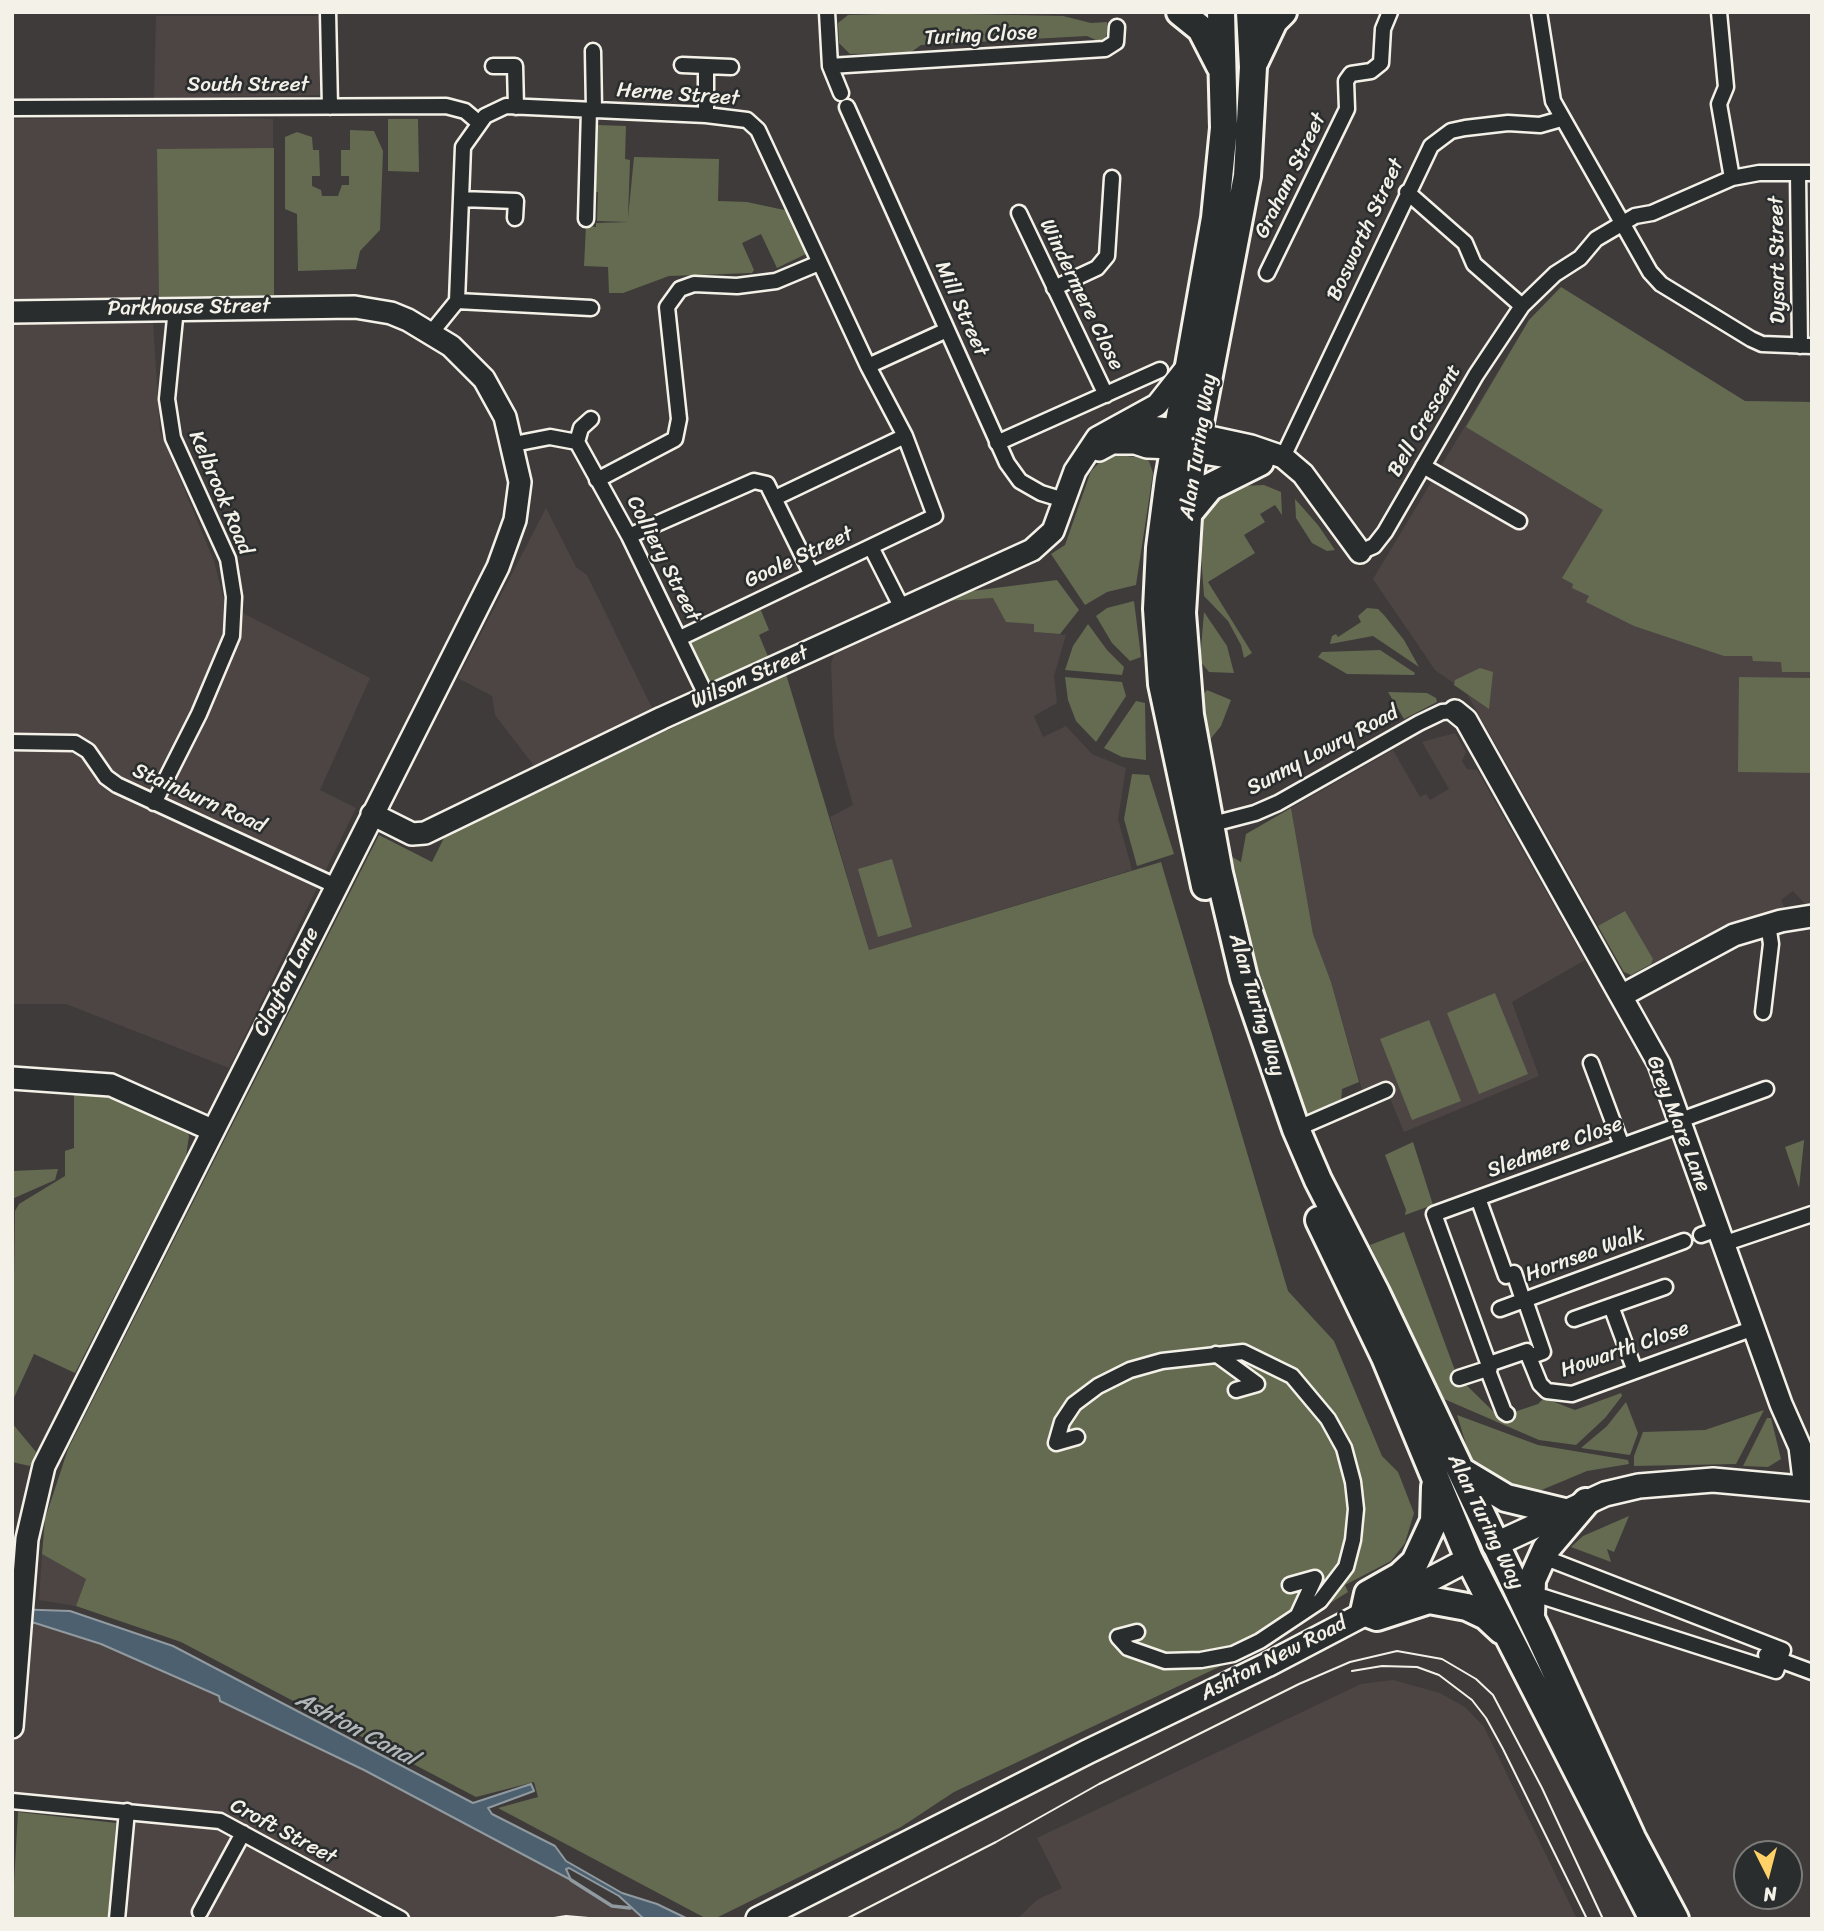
<!DOCTYPE html>
<style>
body{margin:0}
#map{position:relative;width:1824px;height:1931px;overflow:hidden;background:#3f3b3b;font-family:Sriracha,sans-serif}
canvas{display:block}
.frame{position:absolute;inset:0;border:14px solid #f4f1e8;pointer-events:none}
.north{position:absolute;left:1733px;top:1840px;width:70px;height:70px;box-sizing:border-box;background:#2a2d2e;border:2px solid #7b7b78;border-radius:50%;rotate:174deg;font-size:19px;font-weight:700;line-height:28px;text-align:center;color:#f4f1e8}
.north::after{content:'';display:block;margin:auto;width:24px;height:32px;background:#ffd166;clip-path:polygon(50% 0,100% 100%,50% 72%,0 100%)}
</style>
<div id="map">
<canvas width="1824" height="1931"></canvas>
<div class="frame"></div>
<div class="north">N</div>
</div>
<script>
const context = document.querySelector('canvas').getContext('2d');
context.lineJoin = 'round';
function paint(path, color) { context.fillStyle = color; context.fill(path, 'evenodd'); }
const toPath = rows => new Path2D(rows.map(r => 'M' + r).join(''));
function stroke(path, color, width, dash) { context.strokeStyle = color; context.lineWidth = width; context.lineCap = dash ? 'butt' : 'round'; context.setLineDash(dash || []); context.stroke(path); }
function write(font, color, halo, rows, align = 'center') {
  context.font = font + ' Sriracha,sans-serif'; context.lineWidth = 5; context.setLineDash([]); context.textBaseline = 'middle'; context.strokeStyle = halo; context.fillStyle = color; for (const [text, x, y, turn = 0] of rows) {
    context.save(); context.translate(x, y); context.rotate((+turn || 0) * Math.PI / 180); context.textAlign = isNaN(turn) ? turn : align; if (halo) context.strokeText(text, 0, 0); context.fillText(text, 0, 0); context.restore();
  }
}
paint(toPath([
 [156,16,322,16,321,95,154,98],
 [219,117,273,119,274,295,12,299,12,119],
 [1561,287,1745,401,1812,402,1812,904,1805,904,1793,891,1781,900,1784,907,1705,935,1631,975,1624,972,1466,692,1435,670,1373,579,1529,320],
 [153,322,160,431,214,561,225,604,370,678,320,790,356,808,229,1068,66,1004,12,1004,12,324],
 [546,508,576,567,587,575,654,712,535,767,495,715,492,696,458,678],
 [993,598,1035,624,1035,632,1066,635,1054,676,1057,703,1034,716,1043,737,1066,726,1092,754,1126,768,1118,819,1132,870,869,950,830,817,853,805,834,737,831,663,835,652,946,601],
 [1455,733,1466,752,1462,761,1467,769,1477,770,1585,960,1512,1002,1539,1076,1404,1132,1383,1081,1362,1090,1331,982,1313,934,1291,808,1393,750,1420,797,1426,794,1430,800,1449,789,1422,742],
 [42,1554,86,1579,76,1606,39,1600],
 [12,1621,35,1623,101,1644,219,1696,220,1701,364,1770,548,1869,553,1868,598,1899,612,1906,630,1908,644,1919,125,1919,138,1804,12,1793],
 [1393,1680,1440,1693,1465,1707,1484,1727,1577,1919,1017,1919,1037,1900,1062,1888,1037,1838,1361,1684]
]), '#4d4544');
paint(toPath([
 [921,13,1063,16,1091,23,1107,22,1108,30,1105,39,1098,41,1087,36,921,45,910,53,850,54,839,43,838,23,848,15],
 [388,119,418,119,419,172,388,171],
 [597,125,626,126,625,159,630,160,628,218,634,157,719,159,718,201,747,202,789,211,808,253,777,268,761,234,742,243,754,270,752,273,669,276,623,293,609,293,608,267,584,266,586,226,596,227,596,223,629,222,597,221,598,192,595,192],
 [350,130,374,131,383,151,380,230,360,251,356,269,298,271,297,214,285,209,285,137,297,132,312,137,313,150,319,150,320,176,312,176,312,186,321,190,322,196,338,196,342,185,349,185,349,176,341,176,341,150,350,150],
 [274,148,274,295,159,297,157,149],
 [1561,287,1745,401,1812,402,1812,672,1782,672,1781,662,1753,661,1752,656,1724,656,1634,626,1586,602,1589,596,1572,588,1573,584,1562,578,1603,510,1466,427,1529,320],
 [1118,455,1143,458,1149,461,1153,473,1136,585,1107,592,1085,605,1051,554,1065,545,1091,471,1102,460],
 [1264,485,1281,492,1282,515,1275,505,1260,514,1265,522,1244,535,1255,553,1208,582,1252,653,1244,658,1241,645,1228,621,1204,596,1199,526,1203,514,1217,497,1242,486],
 [1295,499,1318,525,1335,550,1327,551,1312,543,1296,518],
 [1057,580,1079,610,1060,634,1034,632,1034,624,1006,622,993,598,946,601,972,591],
 [1134,601,1141,657,1130,661,1112,643,1096,616,1107,608],
 [760,608,769,630,759,635,769,659,710,686,689,641],
 [1367,608,1378,609,1384,615,1404,640,1419,667,1373,636,1330,644,1332,636,1336,634,1338,637,1361,622,1358,616],
 [1204,612,1227,646,1234,673,1209,672,1200,661],
 [1088,624,1107,650,1124,667,1122,675,1065,670,1073,646],
 [1380,650,1415,673,1414,675,1347,674,1318,657,1322,652],
 [1480,668,1493,672,1489,709,1454,685,1455,680],
 [786,674,869,950,1161,862,1288,1291,1334,1341,1382,1456,1398,1472,1414,1513,1405,1543,1391,1561,1345,1585,1348,1592,1257,1649,954,1792,901,1827,714,1919,707,1919,498,1808,538,1797,534,1782,476,1797,181,1642,76,1606,86,1579,42,1554,45,1519,68,1449,379,835,432,862,445,836],
 [1065,677,1122,682,1126,696,1096,742,1076,721,1068,700],
 [1739,677,1812,678,1812,773,1738,772],
 [1207,690,1231,700,1221,726,1208,742,1201,697],
 [1388,692,1427,693,1436,698,1437,702,1404,719],
 [1136,701,1145,703,1146,760,1122,757,1104,748],
 [1132,774,1149,775,1174,854,1137,866,1124,819],
 [1291,808,1313,934,1331,982,1359,1082,1342,1089,1341,1101,1306,1114,1265,1000,1232,857,1241,862,1246,834],
 [892,859,912,927,878,937,858,869],
 [1625,911,1653,959,1651,964,1631,975,1624,972,1598,926],
 [1495,993,1528,1074,1479,1094,1447,1013],
 [1429,1020,1461,1101,1412,1120,1380,1039],
 [74,1087,100,1090,186,1128,189,1136,186,1156,75,1373,34,1354,12,1402,15,1211,19,1204,65,1176,65,1151,74,1148],
 [1804,1140,1804,1141,1799,1188,1785,1147],
 [1413,1142,1433,1205,1405,1215,1406,1210,1385,1155],
 [58,1169,55,1180,12,1199,12,1171],
 [1404,1232,1457,1376,1499,1417,1538,1404,1544,1398,1575,1410,1621,1393,1622,1396,1605,1418,1576,1445,1539,1440,1444,1399,1370,1245],
 [1626,1402,1638,1433,1630,1455,1581,1448,1607,1426],
 [1764,1410,1736,1464,1634,1466,1634,1456,1643,1432,1705,1430],
 [1457,1415,1538,1445,1628,1460,1629,1464,1587,1471,1532,1494,1523,1494,1479,1470,1470,1457],
 [1767,1418,1771,1418,1781,1459,1768,1467,1743,1466],
 [12,1423,36,1452,30,1466,12,1462],
 [1629,1516,1614,1552,1607,1549,1611,1562,1571,1547,1583,1536],
 [18,1812,116,1823,108,1919,12,1919]
]), '#646b51');
const water = toPath([
 [12,1609,70,1611,173,1646,473,1803,531,1784,534,1791,488,1808,492,1814,555,1846,566,1861,622,1893,657,1904,688,1919,644,1919,619,1896,569,1868,566,1869,571,1880,364,1770,220,1701,219,1696,101,1644,35,1623,12,1621,12,1609]
]);
paint(water, '#4d606f');
stroke(water, '#909a9f', 2);
stroke(toPath([
 [571,1880,612,1906,630,1908]
]), '#909a9f', 3.5);
const street = toPath([
 [328,12,330,107],
 [827,12,830,66,841,93],
 [1539,12,1553,101,1650,272,1661,284,1751,339,1762,344,1812,346],
 [1719,12,1726,87,1719,104,1732,178],
 [593,51,594,110],
 [682,65,731,67],
 [493,66,515,66,516,107],
 [706,66,706,115],
 [830,66,1105,49,1116,42,1117,27],
 [847,107,1007,463,1020,481,1041,493,1064,500],
 [12,108,446,106,465,111,478,122],
 [1798,173,1800,346],
 [1407,192,1465,243,1474,264,1522,306],
 [461,199,516,201,515,218],
 [1019,213,1106,395],
 [586,219,589,110],
 [1267,273,1347,109,1346,81,1351,74,1371,71,1381,63,1383,29,1390,12],
 [1054,288,1097,268,1107,256,1112,178],
 [457,301,591,308],
 [431,333,457,301,463,147,485,116,506,106,706,115,747,120,758,130,868,366,905,436,935,516,680,638],
 [868,366,947,330],
 [577,442,581,428,591,419],
 [997,443,1160,370],
 [514,444,550,437,577,442,629,536,707,697],
 [1283,457,1431,146,1451,131,1465,128,1508,123,1540,125,1561,119],
 [1423,466,1519,521],
 [597,480,675,439,679,419,667,307,680,289,694,284,737,286,776,281,819,263],
 [775,498,905,436],
 [629,536,754,481,767,484,812,575],
 [871,547,902,608],
 [1360,552,1374,546,1385,532,1476,375,1522,306,1555,274,1580,258,1596,239,1635,216,1652,213,1732,178,1759,173,1812,173],
 [12,742,75,743,88,751,106,777,117,785,336,886],
 [154,803,199,714,232,636,234,597,228,559,173,438,167,399,176,308],
 [1209,825,1255,813,1278,803,1419,723,1442,712,1455,711],
 [1763,1012,1771,944,1768,924],
 [1591,1063,1622,1146],
 [1678,1121,1766,1089],
 [1296,1129,1386,1090],
 [1701,1235,1718,1229],
 [1723,1244,1812,1214],
 [1523,1300,1514,1273,1506,1276,1478,1198,1680,1125],
 [1611,1306,1635,1371],
 [1500,1309,1684,1241],
 [1574,1319,1665,1287],
 [1216,1354,1257,1384,1236,1390],
 [1529,1357,1540,1384,1547,1391,1572,1394,1754,1328],
 [1489,1364,1527,1351,1529,1357,1543,1352,1525,1300],
 [1487,1368,1504,1412,1507,1414],
 [1459,1378,1490,1368,1434,1214,1478,1198],
 [1077,1437,1056,1443,1062,1422,1074,1404,1098,1386,1130,1370,1162,1361,1243,1352,1292,1376,1328,1419,1344,1448,1353,1482,1356,1509,1353,1540,1346,1567,1320,1601,1260,1641,1233,1654,1201,1660,1165,1661,1128,1648,1118,1637,1137,1632],
 [1290,1585,1315,1578,1298,1615],
 [1544,1597,1776,1671,1783,1650,1551,1560],
 [1766,1655,1812,1672],
 [12,1801,220,1821,401,1919],
 [200,1912,243,1833],
 [117,1919,127,1811]
]);
const secondary = toPath([
 [12,312,355,307,391,313,408,320,451,346,484,379,505,417,520,482,515,520,498,567,44,1466,27,1539,12,1727],
 [1119,429,1141,426,1177,430,1251,446,1283,457,1303,474,1360,552],
 [1099,450,1112,443,1135,443,1147,447,1174,448,1262,463],
 [1455,711,1466,720,1659,1064,1781,1404,1800,1447,1805,1488],
 [372,814,412,834,425,833,662,718,1032,550,1053,531,1075,471,1097,438,1157,405,1187,367],
 [1621,996,1734,935,1781,921,1812,916],
 [12,1078,111,1085,212,1130]
]);
const primary = toPath([
 [1494,1545,1605,1494,1639,1486,1713,1480,1812,1489],
 [758,1919,1087,1752,1267,1665,1469,1559]
]);
const highway = toPath([
 [1180,12,1201,29,1220,66],
 [1250,12,1253,67,1247,176,1191,469,1182,613,1190,715,1219,873,1244,978,1296,1129,1318,1180,1376,1293,1540,1637,1632,1838,1675,1919],
 [1255,61,1274,21,1283,12],
 [1187,515,1210,487,1260,462],
 [1205,886,1162,684,1157,609,1160,548,1169,479,1215,218,1224,128,1221,12],
 [1319,1220,1385,1357,1469,1559,1653,1919],
 [1461,1471,1506,1498,1564,1512],
 [1435,1487,1434,1521,1415,1562,1400,1576,1368,1594,1364,1612,1377,1617,1429,1600,1467,1607,1486,1616,1501,1630],
 [1531,1616,1532,1580,1546,1549,1586,1502]
]);
stroke(street, '#f4f1e8', 19);
stroke(secondary, '#f4f1e8', 26);
stroke(primary, '#f4f1e8', 28);
stroke(highway, '#f4f1e8', 32);
stroke(street, '#2a2d2e', 14);
stroke(secondary, '#2a2d2e', 21);
stroke(primary, '#2a2d2e', 23);
stroke(highway, '#2a2d2e', 26);
stroke(toPath([
 [1352,1671,1382,1666,1417,1667,1439,1675,1472,1700,1486,1718,1503,1749,1587,1919],
 [548,1919,566,1916,600,1919],
 [846,1919,996,1842,1099,1784,1299,1684,1350,1662,1397,1651,1442,1659,1476,1679,1493,1695,1542,1788,1603,1919]
]), '#f4f1e8', 2);
write('21px', '#f4f1e8', '#2a2d2e', [
 ["Turing Close",981,36,-3],
 ["South Street",248,86],
 ["Herne Street",678,95,4],
 ["Graham Street",1291,176,-64],
 ["Bosworth Street",1366,230,-65],
 ["Dysart Street",1778,260,-91],
 ["Windermere Close",1081,295,64],
 ["Parkhouse Street",189,308,-1],
 ["Mill Street",961,309,66],
 ["Bell Crescent",1425,421,-60],
 ["Alan Turing Way",1199,447,-81],
 ["Kelbrook Road",220,493,67],
 ["Goole Street",799,558,-25],
 ["Colliery Street",663,559,63],
 ["Wilson Street",750,678,-24],
 ["Sunny Lowry Road",1323,751,-28],
 ["Stainburn Road",199,799,24],
 ["Clayton Lane",287,982,-63],
 ["Alan Turing Way",1256,1005,73],
 ["Grey Mare Lane",1678,1124,69],
 ["Sledmere Close",1555,1148,-20],
 ["Hornsea Walk",1585,1255,-20],
 ["Howarth Close",1625,1350,-19],
 ["Alan Turing Way",1485,1522,64],
 ["Ashton New Road",1274,1659,-27],
 ["Croft Street",283,1832,28]
]);
write('italic 23px', '#b1b7b8', '#2a2d2e', [
 ["Ashton Canal",356,1730,28]
]);
</script>
